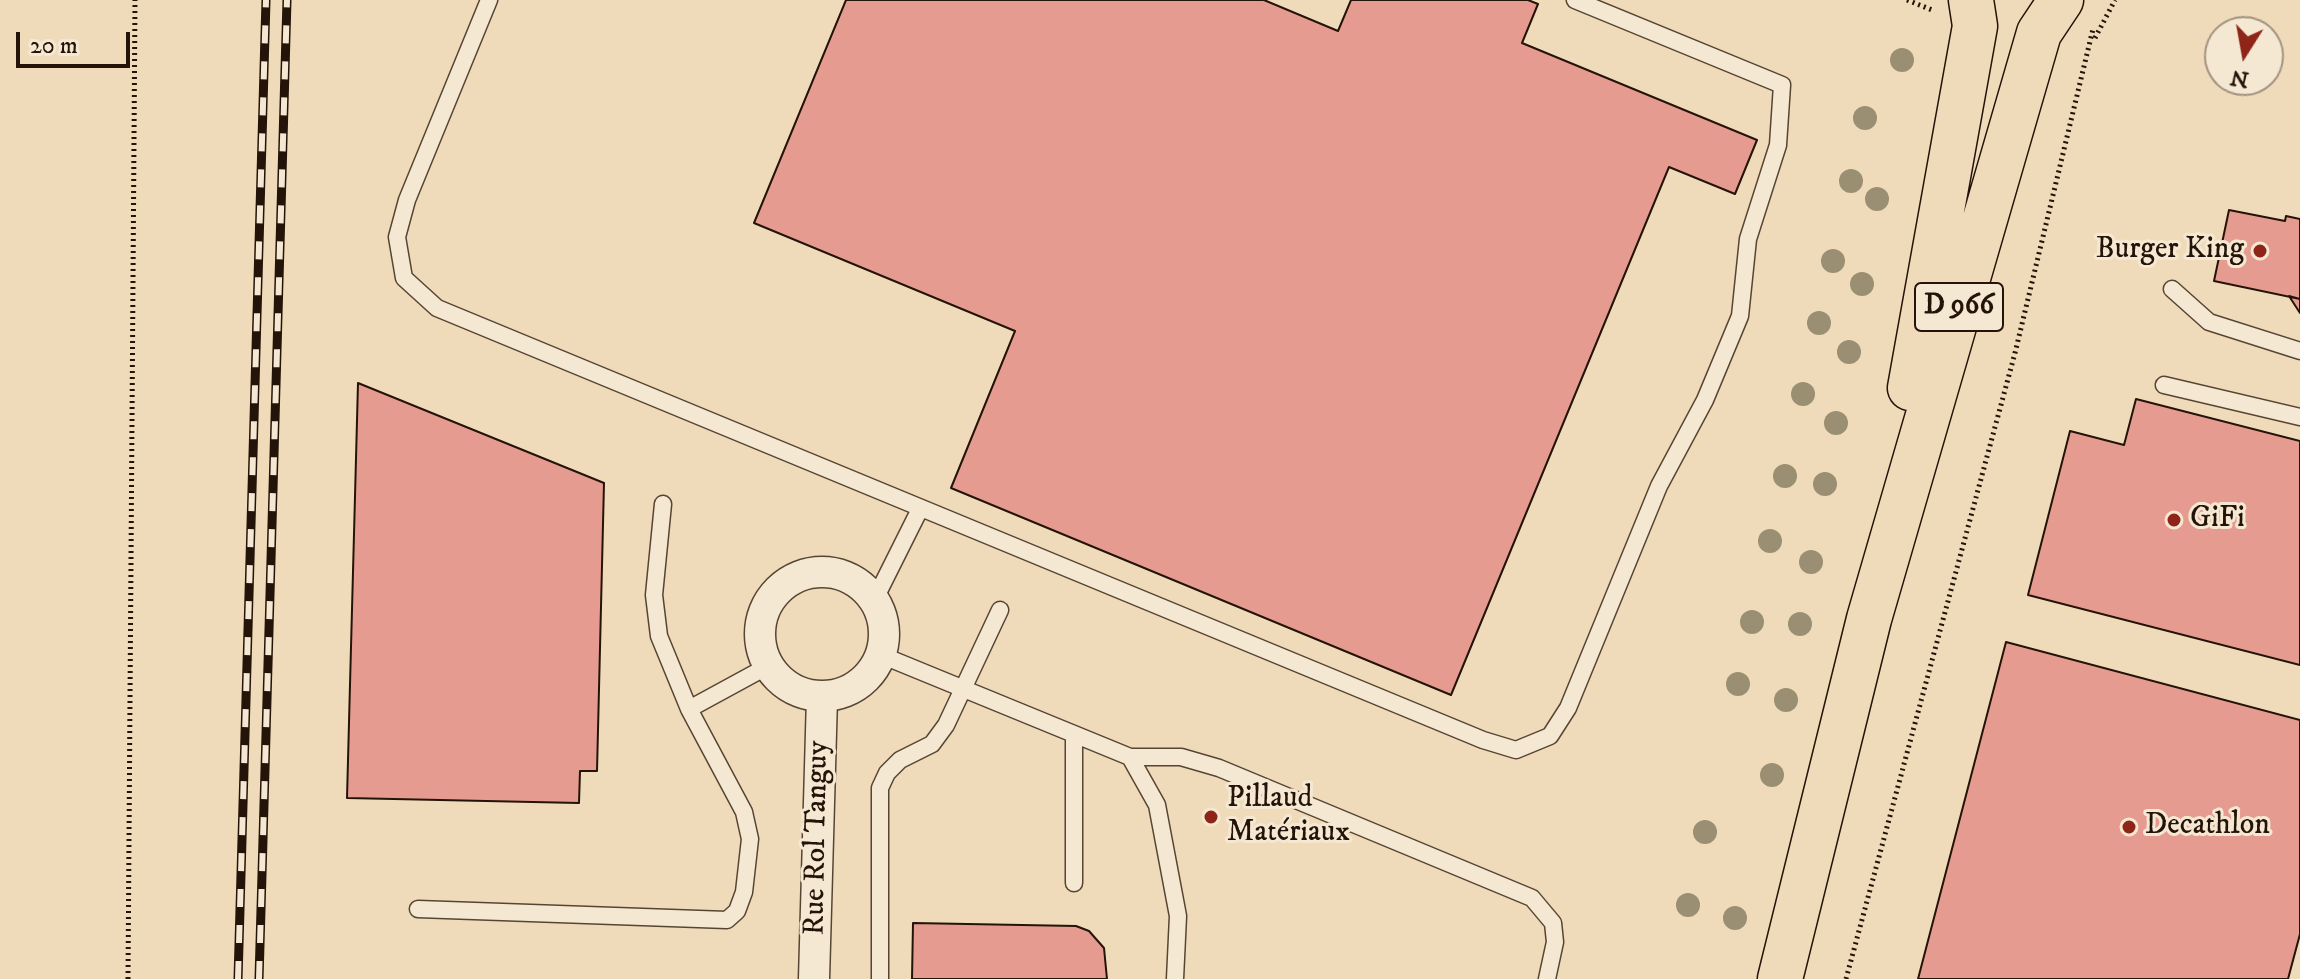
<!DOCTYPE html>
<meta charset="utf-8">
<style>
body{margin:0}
#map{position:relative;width:2300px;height:979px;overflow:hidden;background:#efdbb9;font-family:"IM FELL DW Pica",serif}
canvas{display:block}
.north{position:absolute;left:2204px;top:16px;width:80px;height:80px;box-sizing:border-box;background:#f5e8d2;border:2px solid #a19381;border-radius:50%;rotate:191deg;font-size:22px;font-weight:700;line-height:32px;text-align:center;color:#241308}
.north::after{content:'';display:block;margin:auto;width:28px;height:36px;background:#8f2418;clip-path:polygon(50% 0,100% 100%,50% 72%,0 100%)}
.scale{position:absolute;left:16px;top:32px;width:114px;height:36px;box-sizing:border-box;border:4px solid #241308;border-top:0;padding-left:10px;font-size:24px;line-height:28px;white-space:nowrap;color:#241308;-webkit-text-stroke:6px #f5e8d2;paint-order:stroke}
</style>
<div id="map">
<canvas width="2300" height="979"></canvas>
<div class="north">N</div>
<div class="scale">20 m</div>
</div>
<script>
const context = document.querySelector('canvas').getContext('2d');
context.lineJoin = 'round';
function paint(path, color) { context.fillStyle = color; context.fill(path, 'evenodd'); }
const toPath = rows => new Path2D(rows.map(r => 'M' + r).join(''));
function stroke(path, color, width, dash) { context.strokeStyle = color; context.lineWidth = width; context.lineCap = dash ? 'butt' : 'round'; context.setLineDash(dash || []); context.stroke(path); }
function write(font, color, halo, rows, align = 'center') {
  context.font = font + ' "IM FELL DW Pica",serif'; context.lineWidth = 6; context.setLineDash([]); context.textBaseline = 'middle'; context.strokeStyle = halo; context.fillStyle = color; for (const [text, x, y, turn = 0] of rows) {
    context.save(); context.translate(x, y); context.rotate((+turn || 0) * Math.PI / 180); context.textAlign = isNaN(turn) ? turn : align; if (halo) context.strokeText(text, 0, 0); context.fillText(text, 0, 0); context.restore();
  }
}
const building = toPath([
 [846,0,1264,0,1338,31,1351,0,1528,0,1538,4,1522,43,1757,140,1735,194,1669,167,1451,695,951,488,1015,331,754,223,846,0],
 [2229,210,2285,221,2286,216,2300,219,2300,299,2214,281,2229,210],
 [2289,296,2300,299,2300,313,2289,296],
 [358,383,604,483,597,771,580,771,579,803,347,798,358,383],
 [2136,399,2300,441,2300,665,2028,595,2070,431,2124,445,2136,399],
 [2006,642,2300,720,2300,934,2288,979,1918,979,2006,642],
 [913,923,1076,926,1089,931,1104,948,1107,979,912,979,913,923]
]);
paint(building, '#e69b91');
stroke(building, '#241308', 2);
const service = toPath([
 [489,0,407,200,397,237,404,278,437,308,1483,740,1516,750,1550,736,1568,708,1659,486,1705,400,1740,316,1748,239,1778,145,1782,85,1575,0],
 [2172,289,2209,322,2300,351],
 [2164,385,2300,417],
 [663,504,654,595,659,636,689,709,768,666],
 [875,599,920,509],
 [881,655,1130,757,1181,757,1219,768,1532,898,1553,923,1555,942,1547,979],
 [1130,757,1157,805,1178,916,1175,979],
 [1074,883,1074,734],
 [418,909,727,920,737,911,744,892,750,839,744,812,689,709],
 [880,979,880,788,887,773,900,760,932,744,946,725,1000,610]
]);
const minor = toPath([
 '760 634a62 62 0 1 1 124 0a62 62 0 1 1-124 0Z',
 [814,979,822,697]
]);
const primary = toPath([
 [1910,388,1975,26,1971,0],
 [1780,979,1869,619,2039,33,2061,0]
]);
stroke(service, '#574534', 19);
stroke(minor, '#574534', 33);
stroke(primary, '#241308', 47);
stroke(toPath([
 [1907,0,1932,10],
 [2095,38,2115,0],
 [128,979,135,0],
 [1846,979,2015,353,2093,29]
]), '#241308', 5, [2, 4]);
stroke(service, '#f5e8d2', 16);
stroke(minor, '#f5e8d2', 30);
stroke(primary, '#efdbb9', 44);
const rail = toPath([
 [238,979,266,0],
 [259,979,287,0]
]);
stroke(rail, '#241308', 9);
stroke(rail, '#f5e8d2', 6, [18]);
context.fillStyle = '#9b8f73';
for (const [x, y] of [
 [1902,60],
 [1865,118],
 [1851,181],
 [1877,199],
 [1833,261],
 [1862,284],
 [1819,323],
 [1849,352],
 [1803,394],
 [1836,423],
 [1785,476],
 [1825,484],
 [1770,541],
 [1811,562],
 [1752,622],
 [1800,624],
 [1738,684],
 [1786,700],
 [1772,775],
 [1705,832],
 [1688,905],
 [1735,918]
]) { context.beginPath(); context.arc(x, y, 12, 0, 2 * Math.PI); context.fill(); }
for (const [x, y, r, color] of [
 [2260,251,8,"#8f2418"],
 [2174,520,8,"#8f2418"],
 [1211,817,8,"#8f2418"],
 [2129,827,8,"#8f2418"]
]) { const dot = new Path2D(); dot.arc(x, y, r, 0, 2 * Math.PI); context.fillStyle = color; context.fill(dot); stroke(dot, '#f5e8d2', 3); }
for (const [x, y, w] of [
 [1959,307,88]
]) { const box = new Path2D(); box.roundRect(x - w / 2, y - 24, w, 48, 6); context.fillStyle = '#f5e8d2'; context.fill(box); stroke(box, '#241308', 2); }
write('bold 28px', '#241308', null, [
 ["D 966",1959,307]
]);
write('30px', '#241308', '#f5e8d2', [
 ["Burger King",2244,251,"right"],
 ["GiFi",2190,520],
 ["Pillaud",1227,800],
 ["Matériaux",1227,834],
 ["Decathlon",2145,827]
], 'left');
write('30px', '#241308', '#f5e8d2', [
 ["Rue Rol Tanguy",818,838,-89]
]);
</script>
